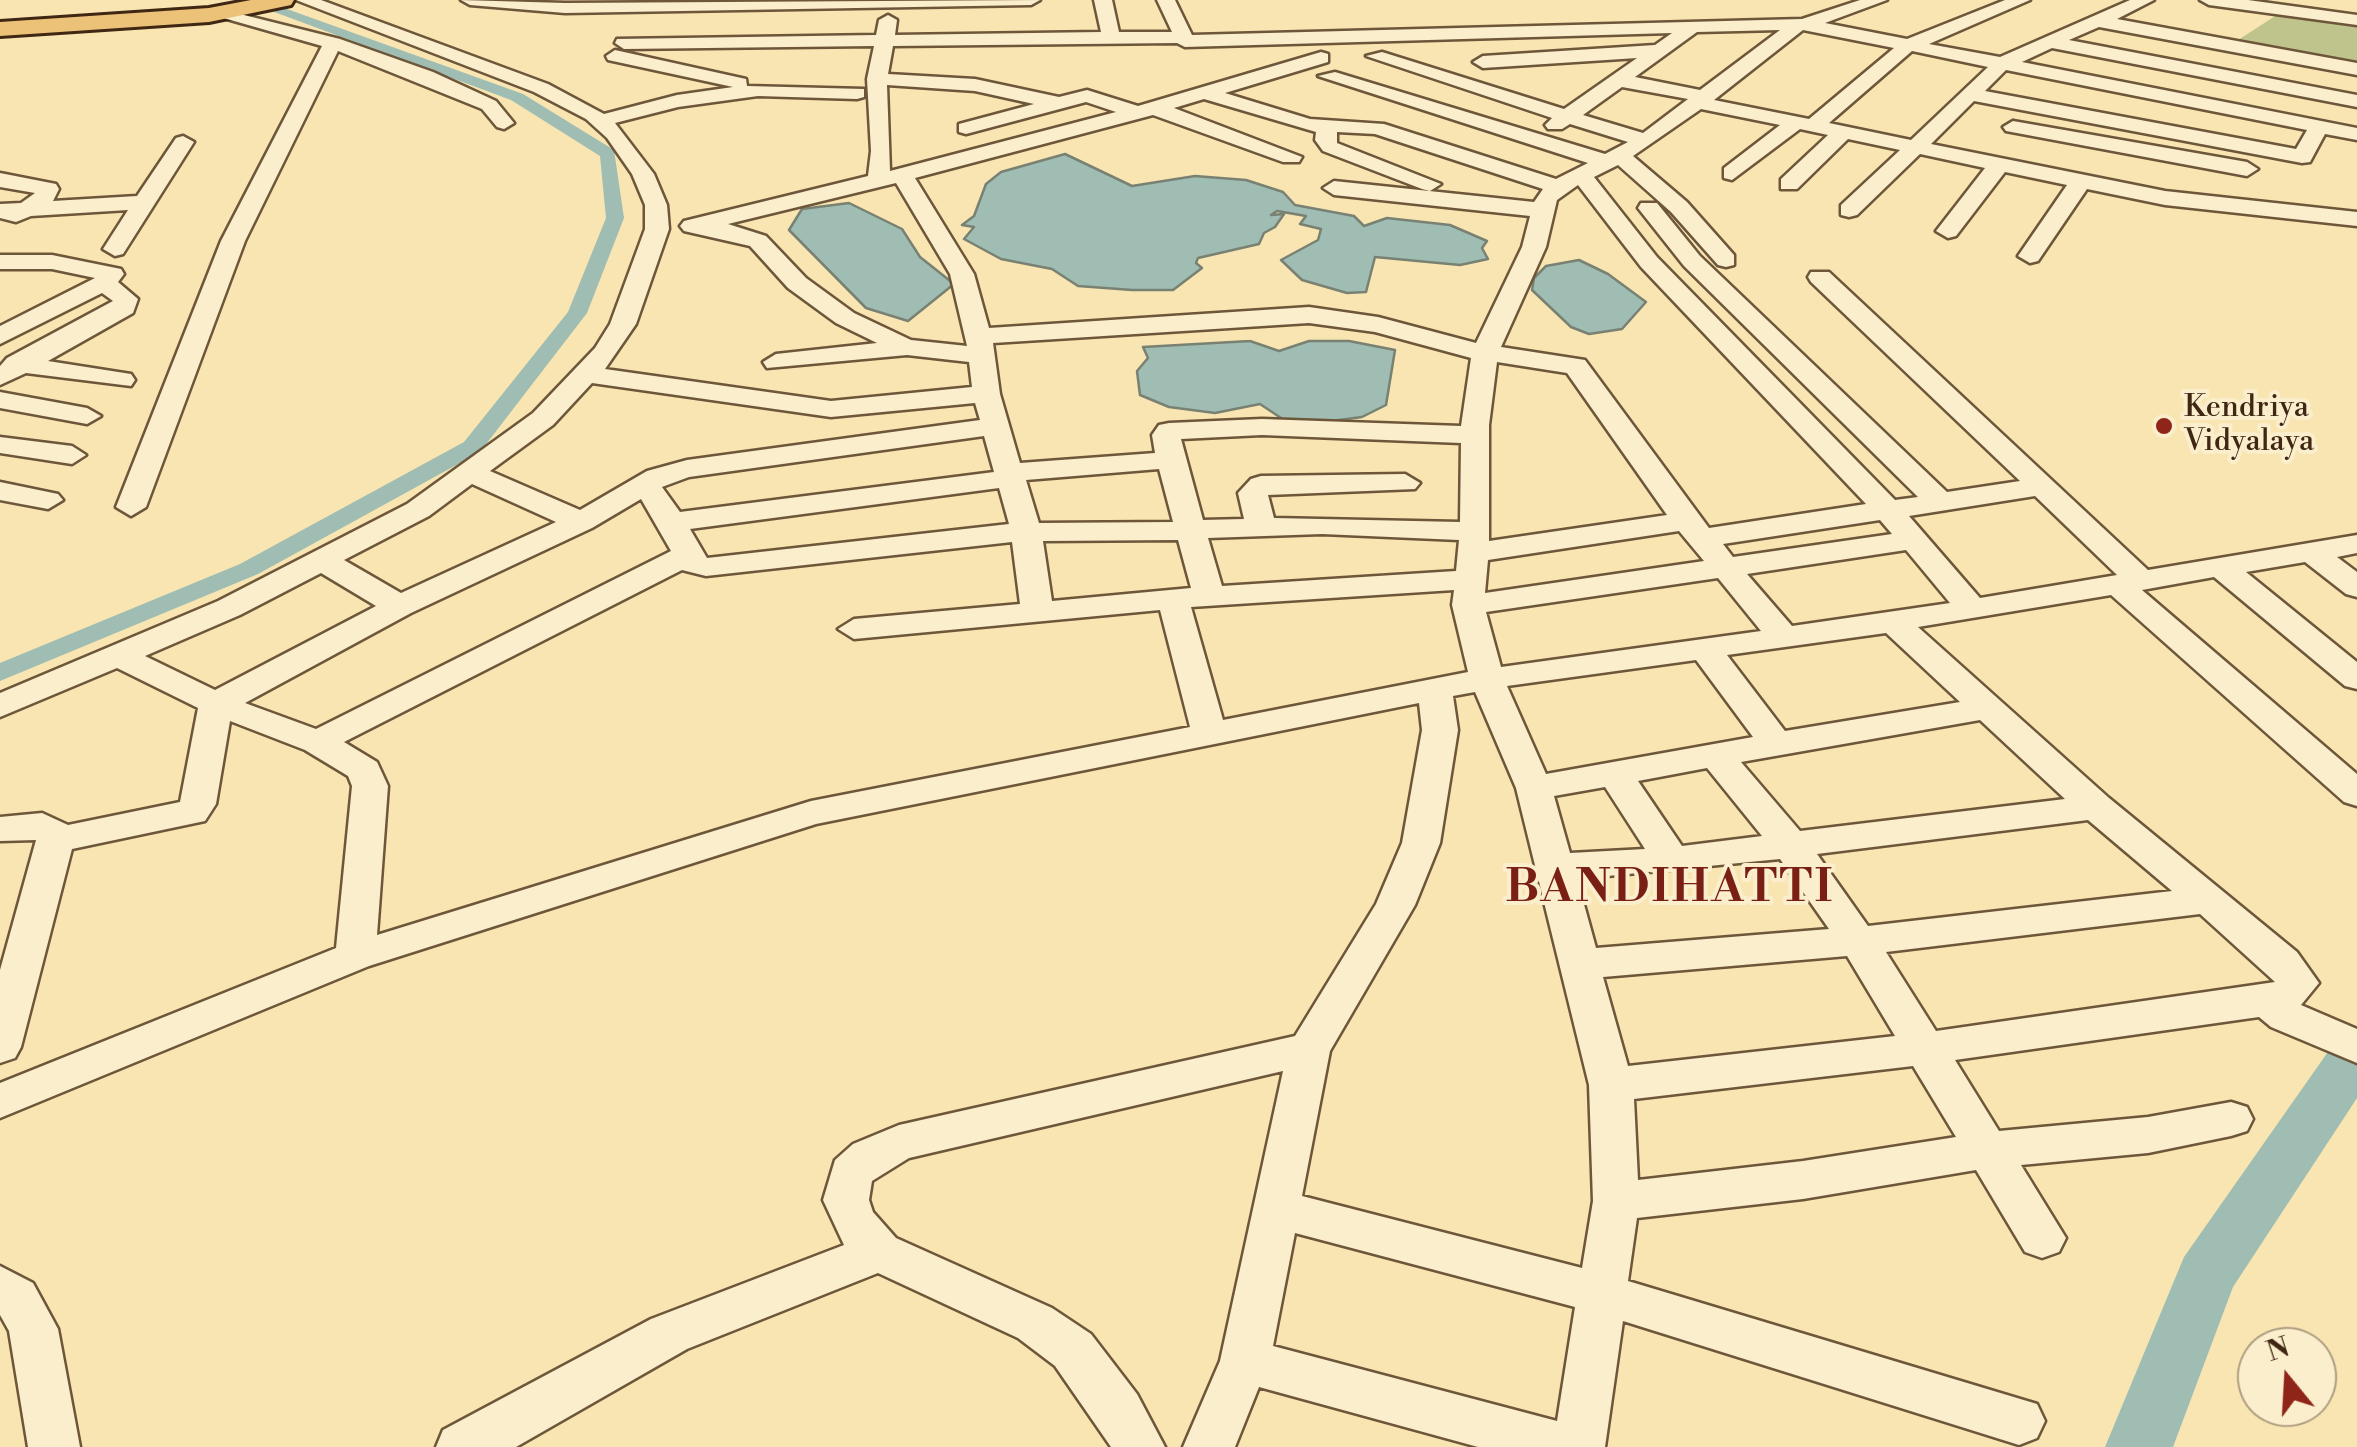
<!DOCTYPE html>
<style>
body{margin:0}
#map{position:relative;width:2357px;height:1447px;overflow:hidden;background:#f8e5b1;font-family:"Libre Bodoni",serif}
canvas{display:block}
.north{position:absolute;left:2237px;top:1327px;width:100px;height:100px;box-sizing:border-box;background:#faeecc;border:2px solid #af9e82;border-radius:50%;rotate:342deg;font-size:28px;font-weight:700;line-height:40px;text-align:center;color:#3f2713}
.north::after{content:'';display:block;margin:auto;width:35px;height:45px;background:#8f2418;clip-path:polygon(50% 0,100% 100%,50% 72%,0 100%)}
</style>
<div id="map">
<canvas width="2357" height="1447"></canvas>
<div class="north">N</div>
</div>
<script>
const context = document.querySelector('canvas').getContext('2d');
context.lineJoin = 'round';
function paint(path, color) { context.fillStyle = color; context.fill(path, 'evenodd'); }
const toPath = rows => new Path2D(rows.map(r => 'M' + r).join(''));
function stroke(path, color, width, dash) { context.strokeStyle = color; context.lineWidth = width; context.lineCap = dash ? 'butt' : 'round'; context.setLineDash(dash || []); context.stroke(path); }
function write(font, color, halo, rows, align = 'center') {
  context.font = font + ' "Libre Bodoni",serif'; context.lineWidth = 8; context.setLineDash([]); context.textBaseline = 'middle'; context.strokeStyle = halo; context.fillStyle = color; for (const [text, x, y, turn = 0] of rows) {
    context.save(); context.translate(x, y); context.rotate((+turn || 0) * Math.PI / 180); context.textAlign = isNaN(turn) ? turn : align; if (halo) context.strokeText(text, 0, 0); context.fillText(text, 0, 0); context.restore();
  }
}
paint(toPath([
 [2280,13,2357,23,2357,62,2238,40]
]), '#bec48b');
const water = toPath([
 [1065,154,1132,186,1195,176,1246,180,1283,192,1295,205,1354,216,1364,226,1387,218,1450,225,1487,241,1482,248,1488,259,1460,265,1375,257,1366,292,1347,293,1302,280,1281,260,1318,240,1321,229,1300,224,1306,216,1277,211,1271,215,1284,214,1275,227,1264,233,1259,244,1198,258,1196,263,1202,268,1173,290,1132,290,1078,286,1052,269,1001,259,964,239,974,227,962,225,974,216,986,184,1001,172,1065,154],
 [849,203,902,229,920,257,954,284,908,321,866,308,789,230,802,209,849,203],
 [1579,260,1608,274,1646,302,1622,329,1589,334,1571,327,1532,290,1534,278,1546,266,1579,260],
 [1250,341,1279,351,1309,341,1349,341,1395,350,1386,405,1362,417,1293,426,1260,404,1215,413,1169,407,1140,395,1137,371,1148,358,1143,347,1250,341]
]);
paint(water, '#9fbdb3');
stroke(water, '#798173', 2.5);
paint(toPath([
 [242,0,262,0,523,94,614,150,624,218,587,313,480,452,258,574,0,681,0,663,240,564,464,442,568,312,606,218,600,156,511,100,242,0]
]), '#9fbdb3');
paint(toPath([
 [2357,1033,2357,1098,2233,1287,2173,1447,2105,1447,2184,1257,2337,1039,2357,1033]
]), '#9fbdb3');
const minor = toPath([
 [296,0,321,0,548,84,604,114,677,95,733,87,608,60,606,56,615,50,746,79,747,86,864,89,864,97,857,99,758,96,678,107,615,123,654,174,667,205,669,229,636,324,605,369,831,401,972,387,969,362,907,355,767,368,763,362,776,354,877,343,836,323,788,288,750,246,684,231,680,226,684,221,868,176,871,151,867,79,874,46,624,49,615,43,617,39,876,35,879,20,888,15,897,20,895,35,1101,32,1094,0,1112,0,1119,32,1172,32,1157,0,1175,0,1192,35,1802,19,1860,0,1887,0,1825,23,1907,39,2005,0,2030,0,1929,44,2000,57,2130,0,2154,0,2117,19,2357,63,2357,75,2099,27,2069,40,2357,95,2357,107,2052,48,2022,62,2357,128,2357,140,2325,134,2310,162,2302,163,1974,101,1931,144,2165,191,2357,212,2357,226,2165,205,2087,189,2038,261,2030,263,2018,256,2067,185,2005,172,1956,236,1948,238,1936,231,1985,168,1920,154,1857,215,1849,217,1841,215,1841,205,1900,150,1848,139,1797,189,1781,189,1781,179,1828,135,1800,129,1732,180,1724,178,1724,168,1780,125,1701,109,1633,156,1687,202,1734,255,1734,265,1726,267,1718,265,1671,212,1618,165,1594,177,1657,257,1895,500,1918,497,1684,266,1638,208,1641,203,1657,203,1700,256,1947,492,2020,481,1811,282,1808,277,1811,272,1829,272,2148,570,2357,535,2357,553,2337,557,2357,572,2357,597,2346,594,2305,562,2246,572,2357,662,2357,689,2345,686,2214,577,2142,590,2357,774,2357,806,2344,802,2111,595,1918,627,2109,798,2297,952,2319,983,2301,1005,2357,1029,2357,1063,2271,1027,2259,1017,1955,1060,1999,1131,2148,1117,2231,1102,2247,1107,2253,1119,2247,1131,2231,1136,2148,1153,2021,1165,2066,1238,2059,1252,2042,1258,2025,1252,1976,1170,1803,1199,1637,1218,1628,1281,2037,1404,2045,1421,2037,1438,2019,1445,1623,1321,1605,1447,1478,1447,1259,1387,1235,1447,1183,1447,1220,1361,1283,1071,909,1158,872,1181,869,1200,873,1212,896,1238,1052,1308,1091,1334,1137,1394,1165,1447,1111,1447,1055,1366,1018,1338,878,1273,687,1349,516,1447,436,1447,443,1430,651,1319,844,1245,823,1200,835,1160,853,1144,899,1125,1295,1036,1376,904,1402,843,1422,730,1419,703,816,824,369,966,0,1118,0,1083,336,948,352,786,348,776,305,750,230,721,216,804,205,821,72,849,21,1047,15,1058,0,1063,0,970,36,840,0,841,0,817,42,813,68,825,180,802,198,708,117,668,0,717,0,693,218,601,407,504,533,413,595,348,610,324,645,229,645,205,632,174,607,138,586,119,534,92,296,0],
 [1780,30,1700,90,1635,77,1697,32,1780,30],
 [1803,30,1894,48,1809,119,1714,100,1803,30],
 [1672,33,1655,45,1483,56,1473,62,1483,68,1637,58,1564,109,1382,52,1366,56,1552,118,1545,125,1548,129,1562,129,1570,124,1628,142,1605,154,1335,72,1318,76,1588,163,1556,179,1384,124,1310,119,1225,93,1328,62,1328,54,1321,52,1138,106,1087,90,1059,97,975,79,888,74,893,46,1177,43,1185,47,1672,33],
 [1912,51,1988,67,1911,140,1829,123,1912,51],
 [2006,70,2307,130,2296,149,1985,91,2006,70],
 [887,85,975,91,1034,104,959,124,959,132,966,134,1086,102,1116,112,890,171,887,85],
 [1622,87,1688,99,1643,133,1583,115,1622,87],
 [1204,99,1316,132,1315,140,1323,151,1422,189,1430,191,1441,184,1337,143,1337,132,1375,134,1543,189,1534,202,1334,181,1323,188,1334,195,1530,216,1522,247,1476,343,1378,317,1309,307,989,328,974,274,915,178,1153,115,1283,162,1299,162,1302,157,1174,108,1204,99],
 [896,183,950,274,967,346,911,340,854,313,806,278,766,236,728,224,896,183],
 [1578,185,1641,267,1866,504,1709,528,1585,360,1501,347,1546,247,1557,200,1578,185],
 [1309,323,1375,332,1471,358,1461,426,1262,419,1169,423,1159,425,1152,435,1155,453,1020,463,1000,394,993,343,1309,323],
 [1497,362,1567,373,1667,515,1489,541,1489,425,1497,362],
 [592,383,831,417,975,403,980,420,687,460,647,471,580,510,490,471,553,425,592,383],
 [1262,435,1461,443,1460,522,1274,518,1268,495,1415,489,1420,483,1405,474,1261,476,1251,479,1238,493,1244,519,1203,520,1181,439,1262,435],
 [984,436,994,472,680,512,662,487,689,477,984,436],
 [1159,469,1173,522,1039,523,1026,480,1159,469],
 [472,484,556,522,401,593,344,560,429,516,472,484],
 [999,488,1009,524,707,558,690,529,999,488],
 [2035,496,2117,575,1980,598,1909,516,2035,496],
 [641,499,671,551,316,729,245,703,411,613,592,528,641,499],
 [1880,520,1892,534,1733,557,1723,544,1880,520],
 [1679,531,1704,561,1485,593,1488,560,1679,531],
 [1322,534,1459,540,1456,571,1222,586,1208,538,1322,534],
 [1178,540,1191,588,1052,601,1043,541,1178,540],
 [1012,542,1020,604,854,619,838,629,854,639,1160,610,1190,727,811,801,377,935,388,786,377,762,344,742,682,570,706,576,1012,542],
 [1906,550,1950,603,1792,626,1747,574,1906,550],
 [321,573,376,606,215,690,145,656,240,615,321,573],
 [1718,578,1761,631,1501,667,1486,612,1718,578],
 [1454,590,1452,605,1468,672,1223,720,1191,607,1454,590],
 [1886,633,1960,702,1785,731,1727,655,1886,633],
 [1696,660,1753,737,1546,774,1507,686,1696,660],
 [1475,692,1516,788,1589,1085,1593,1201,1582,1268,1302,1196,1330,1051,1415,905,1440,843,1458,730,1453,696,1475,692],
 [1980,720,2065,799,1800,831,1741,762,1980,720],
 [1707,768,1762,836,1682,846,1638,781,1707,768],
 [1605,787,1645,849,1570,853,1554,796,1605,787],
 [2088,820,2172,891,1868,926,1817,854,2088,820],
 [1780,859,1829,929,1596,948,1577,879,1780,859],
 [2200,914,2275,982,1936,1031,1886,952,2200,914],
 [1847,956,1895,1036,1628,1066,1603,977,1847,956],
 [1913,1066,1956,1137,1803,1161,1638,1180,1634,1099,1913,1066],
 [1295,1233,1575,1307,1557,1421,1273,1346,1295,1233],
 [461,0,565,3,1040,0,1031,5,565,13,470,5,461,0],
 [2200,0,2248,0,2357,15,2357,25,2209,5,2200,0],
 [220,9,340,39,433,72,496,101,514,123,504,129,497,127,482,109,338,51,245,241,146,507,131,516,116,507,221,241,322,46,220,17,220,9],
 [2013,121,2247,162,2258,169,2247,176,2006,131,2003,127,2013,121],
 [183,136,194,142,123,254,115,256,103,249,128,210,31,216,16,222,0,218,0,204,21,203,35,193,0,187,0,173,56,184,59,189,53,201,137,196,176,138,183,136],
 [0,255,52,255,121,269,124,274,118,282,138,299,133,313,48,361,131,374,135,380,131,386,26,373,0,385,0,366,7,358,113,301,102,293,0,344,0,326,95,278,52,269,0,269,0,255],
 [0,392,87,408,101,416,87,424,0,408,0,392],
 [0,437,72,446,86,455,72,464,0,453,0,437],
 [0,482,58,494,63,500,48,509,0,500,0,482],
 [0,1266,33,1283,58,1329,80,1447,28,1447,9,1331,0,1315,0,1266]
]);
const major = toPath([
 [251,0,294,0,291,5,209,22,0,36,0,22,209,8,251,0]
]);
stroke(minor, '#6d563a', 5);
stroke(major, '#3f2713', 6);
paint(minor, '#faeecc');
paint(major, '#ecc278');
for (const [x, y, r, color] of [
 [2164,426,10,"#8f2418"]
]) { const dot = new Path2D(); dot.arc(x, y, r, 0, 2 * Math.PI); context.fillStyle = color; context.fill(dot); stroke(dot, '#faeecc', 4); }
write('30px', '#3f2713', '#faeecc', [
 ["Kendriya",2184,409],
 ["Vidyalaya",2184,443]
], 'left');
context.letterSpacing = '2.5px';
write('bold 45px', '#7a1f14', '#faeecc', [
 ["BANDIHATTI",1670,890]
]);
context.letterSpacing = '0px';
</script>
